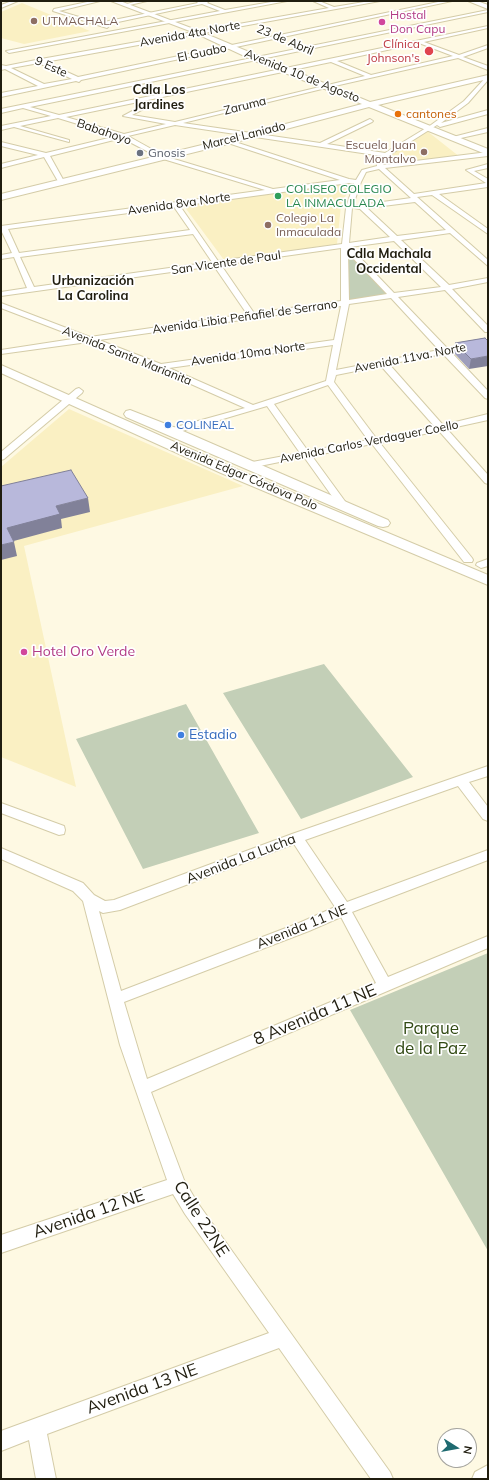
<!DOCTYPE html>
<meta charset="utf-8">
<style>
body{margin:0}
#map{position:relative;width:489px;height:1480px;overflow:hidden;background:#fef9e3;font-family:Mulish,sans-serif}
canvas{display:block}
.frame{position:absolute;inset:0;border:2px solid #201d0f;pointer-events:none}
.north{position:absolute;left:437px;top:1428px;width:40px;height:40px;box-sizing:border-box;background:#fff;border:1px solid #a6a59f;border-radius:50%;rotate:101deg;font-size:11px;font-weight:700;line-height:16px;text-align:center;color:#201d0f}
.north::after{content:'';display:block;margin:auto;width:14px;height:18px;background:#1e6a70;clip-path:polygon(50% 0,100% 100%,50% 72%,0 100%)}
</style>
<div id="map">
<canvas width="489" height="1480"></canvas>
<div class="frame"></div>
<div class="north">N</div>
</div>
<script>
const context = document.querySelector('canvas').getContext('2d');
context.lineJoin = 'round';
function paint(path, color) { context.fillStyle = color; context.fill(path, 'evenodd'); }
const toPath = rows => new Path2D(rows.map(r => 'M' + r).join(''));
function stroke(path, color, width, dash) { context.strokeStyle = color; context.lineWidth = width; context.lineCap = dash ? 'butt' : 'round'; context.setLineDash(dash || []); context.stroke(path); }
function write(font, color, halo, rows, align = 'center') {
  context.font = font + ' Mulish,sans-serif'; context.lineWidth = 3.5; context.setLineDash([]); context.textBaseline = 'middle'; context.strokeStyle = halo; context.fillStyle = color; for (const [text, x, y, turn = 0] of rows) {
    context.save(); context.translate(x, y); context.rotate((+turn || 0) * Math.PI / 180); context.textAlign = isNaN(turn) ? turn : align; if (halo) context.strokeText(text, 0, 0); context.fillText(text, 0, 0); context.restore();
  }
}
paint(toPath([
 [22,3,90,31,24,44,1,38,1,12],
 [427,131,460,157,384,167,389,157,398,148],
 [352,183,341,205,337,244,224,260,184,206],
 [69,409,243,486,24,546,76,787,1,757,1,467]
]), '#faf0c3');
paint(toPath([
 [344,248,390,297,340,304],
 [324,664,413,777,301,819,223,693],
 [186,704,259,833,143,869,76,739],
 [488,953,488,1251,350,1010]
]), '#c3cfb7');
const street = toPath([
 [12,1,18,1,1,8,1,5,12,1],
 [92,1,100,1,59,11,99,23,198,3,196,1,209,1,207,3,225,10,277,1,287,1,9,53,6,51,220,11,202,4,104,25,109,26,107,28,53,11,54,9,92,1],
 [138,1,147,1,125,6,123,5,138,1],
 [313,1,319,1,334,7,370,1,380,1,45,62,78,77,443,1,452,1,81,80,79,82,76,81,1,97,1,93,38,86,5,69,1,70,1,65,6,66,36,60,38,58,41,59,329,8,313,1],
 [39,63,72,79,44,84,11,68,39,63],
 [488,10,488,12,30,107,59,115,488,26,488,28,424,42,459,55,488,45,488,48,463,57,488,66,488,70,458,58,326,88,183,123,320,143,370,119,373,121,372,122,327,144,385,153,431,125,464,101,488,75,488,80,468,103,441,123,488,110,488,114,440,127,437,125,388,156,383,162,383,165,488,152,488,156,385,168,414,194,486,183,466,170,488,164,488,168,474,171,488,179,488,187,439,194,488,229,488,234,432,195,417,197,488,260,488,266,450,233,401,240,449,285,488,278,488,282,452,289,488,326,488,332,485,332,445,290,398,297,447,348,454,348,454,352,451,352,488,391,488,399,485,398,443,354,389,364,443,425,488,414,488,420,447,429,488,475,488,484,485,483,439,431,380,443,472,558,473,560,472,562,464,562,372,444,312,456,347,504,342,507,339,506,304,457,250,468,247,467,245,465,247,463,300,453,267,406,172,434,169,433,168,431,169,429,245,408,157,369,88,342,1,354,1,350,79,338,1,308,1,303,90,337,247,314,214,266,1,296,1,292,27,288,14,257,1,259,1,255,12,253,1,230,1,226,265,190,160,158,122,138,50,156,65,183,62,185,59,183,44,157,1,168,1,164,38,155,1,146,1,142,46,153,117,136,58,118,20,126,69,140,69,142,14,127,1,130,1,126,51,116,23,108,1,113,1,109,488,10],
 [419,43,453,56,371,75,337,61,419,43],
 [331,62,365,76,175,122,132,115,151,105,152,104,149,102,123,116,166,124,124,134,66,117,331,62],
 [175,125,382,156,377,162,377,166,362,170,356,180,349,179,229,140,225,140,225,142,340,180,273,189,164,156,128,136,175,125],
 [379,169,411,198,354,206,354,208,360,209,390,237,349,243,352,208,361,182,366,172,379,169],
 [349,183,354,183,346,208,342,244,218,261,180,206,349,183],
 [415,202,446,230,397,236,367,208,415,202],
 [174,207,190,230,19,253,8,229,174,207],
 [193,234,212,262,34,287,20,257,193,234],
 [394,241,441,287,394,293,350,247,394,241],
 [341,248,341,301,254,313,221,265,341,248],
 [348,253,387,294,349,300,348,253],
 [391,298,439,350,336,370,349,304,391,298],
 [341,306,334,340,161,364,99,340,341,306],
 [333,345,326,381,253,405,169,368,333,345],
 [381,366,435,427,376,438,334,382,336,375,381,366],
 [328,385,368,440,308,451,274,404,328,385],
 [488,128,488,132,452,140,449,138,488,128],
 [79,388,83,391,82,393,4,459,1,460,1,452,76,389,79,388],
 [488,559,488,566,481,568,476,565,477,563,488,559],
 [488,766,488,776,469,782,488,807,488,821,483,819,458,786,305,840,347,902,488,850,488,860,352,912,388,977,488,936,488,948,151,1092,184,1180,197,1202,390,1472,393,1479,371,1479,279,1348,47,1434,56,1479,36,1479,29,1440,1,1451,1,1431,269,1333,185,1214,173,1194,1,1253,1,1235,167,1180,120,1045,83,901,73,891,1,859,1,848,83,883,94,895,105,901,114,900,292,834,488,766],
 [294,844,335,907,299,923,121,991,99,911,103,913,120,910,294,844],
 [341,917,376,983,147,1079,124,1002,309,931,341,917],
 [1,803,64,826,65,830,64,834,59,835,1,813,1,803],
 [488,1465,488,1479,472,1479,475,1472,488,1465]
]);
const secondary = toPath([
 [111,1,120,1,199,31,261,57,370,102,488,75,488,79,378,105,488,149,488,155,369,107,256,137,1,200,1,194,251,133,362,104,255,61,195,33,111,1],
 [468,1,477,1,488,5,488,9,468,1],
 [1,365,231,467,488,575,488,585,221,473,1,373,1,365],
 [130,410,176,428,388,520,390,523,388,526,383,527,378,526,126,417,124,414,126,411,130,410]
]);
stroke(street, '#d4cca8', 2);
stroke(secondary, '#d4cca8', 2);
paint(street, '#fff');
paint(secondary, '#fff');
paint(toPath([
 [485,338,469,369,454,353,455,343]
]), '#9e9ebc');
paint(toPath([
 [488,356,488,366,469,369,471,359],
 [88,498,90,512,61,519,62,528,10,542,7,528,56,506],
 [14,542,17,556,1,560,1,545]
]), '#818199');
const building = toPath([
 [485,338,488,341,488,356,471,359,455,343,485,338],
 [71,470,88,498,56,506,60,514,7,528,14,542,1,545,1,486,71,470]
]);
paint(building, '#b8b8db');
stroke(building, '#818199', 1);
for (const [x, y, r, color] of [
 [34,21,4,"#8d6e63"],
 [382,22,4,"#d1479c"],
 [429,51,5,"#e0444e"],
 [398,114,4,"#e8710a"],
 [424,152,4,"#8d6e63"],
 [140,153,4,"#6b7280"],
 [278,196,4,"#2e9e5b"],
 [268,225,4,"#8d6e63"],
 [168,425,4,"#3f7fe0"],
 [24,652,4,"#d1479c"],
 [181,735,4,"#3f7fe0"]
]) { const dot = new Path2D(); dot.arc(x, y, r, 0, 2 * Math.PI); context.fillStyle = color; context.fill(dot); stroke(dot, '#fff', 1.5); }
write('12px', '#b23c85', '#fff', [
 ["Hostal",390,15],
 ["Don Capu",390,29]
], 'left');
write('12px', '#785e54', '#fff', [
 ["UTMACHALA",42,21],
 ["Escuela Juan",416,145,"right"],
 ["Montalvo",416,159,"right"],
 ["Colegio La",276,218],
 ["Inmaculada",276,232]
], 'left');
write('12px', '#201d0f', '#fff', [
 ["Avenida 4ta Norte",190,34,-10],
 ["23 de Abril",285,40,23],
 ["El Guabo",202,53,-12],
 ["9 Este",51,67,24],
 ["Avenida 10 de Agosto",302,76,22],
 ["Zaruma",245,106,-14],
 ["Babahoyo",104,132,19],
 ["Marcel Laniado",244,136,-14],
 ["Avenida 8va Norte",179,204,-8],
 ["San Vicente de Paul",226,263,-8],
 ["Avenida Libia Peñafiel de Serrano",245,317,-8],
 ["Avenida 10ma Norte",248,354,-8],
 ["Avenida Santa Marianita",127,356,22],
 ["Avenida 11va. Norte",410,358,-11],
 ["Avenida Carlos Verdaguer Coello",369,442,-11],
 ["Avenida Edgar Córdova Polo",244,476,23]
]);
write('12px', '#be3a42', '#fff', [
 ["Clínica",420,44],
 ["Johnson's",420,58]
], 'right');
write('12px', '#c56008', '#fff', [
 ["cantones",406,114]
], 'left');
write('12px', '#5b616d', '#fff', [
 ["Gnosis",148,153]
], 'left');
write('12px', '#27864d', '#fff', [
 ["COLISEO COLEGIO",286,189],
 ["LA INMACULADA",286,203]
], 'left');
write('12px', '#366cbe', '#fff', [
 ["COLINEAL",176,425]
], 'left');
write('bold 13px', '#201d0f', '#fff', [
 ["Cdla Los",159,90],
 ["Jardines",159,105],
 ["Cdla Machala",389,254],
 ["Occidental",389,269],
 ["Urbanización",93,281],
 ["La Carolina",93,296]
]);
write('14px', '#b23c85', '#fff', [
 ["Hotel Oro Verde",32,652]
], 'left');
write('14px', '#366cbe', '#fff', [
 ["Estadio",189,735]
], 'left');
write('14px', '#201d0f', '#fff', [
 ["Avenida La Lucha",241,859,-21],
 ["Avenida 11 NE",302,927,-22]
]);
write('17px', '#201d0f', '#fff', [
 ["8 Avenida 11 NE",315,1015,-23],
 ["Avenida 12 NE",89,1214,-19],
 ["Calle 22NE",201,1219,57],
 ["Avenida 13 NE",142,1389,-20]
]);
write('17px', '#324a14', '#fff', [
 ["Parque",431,1029],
 ["de la Paz",431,1049]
]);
</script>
